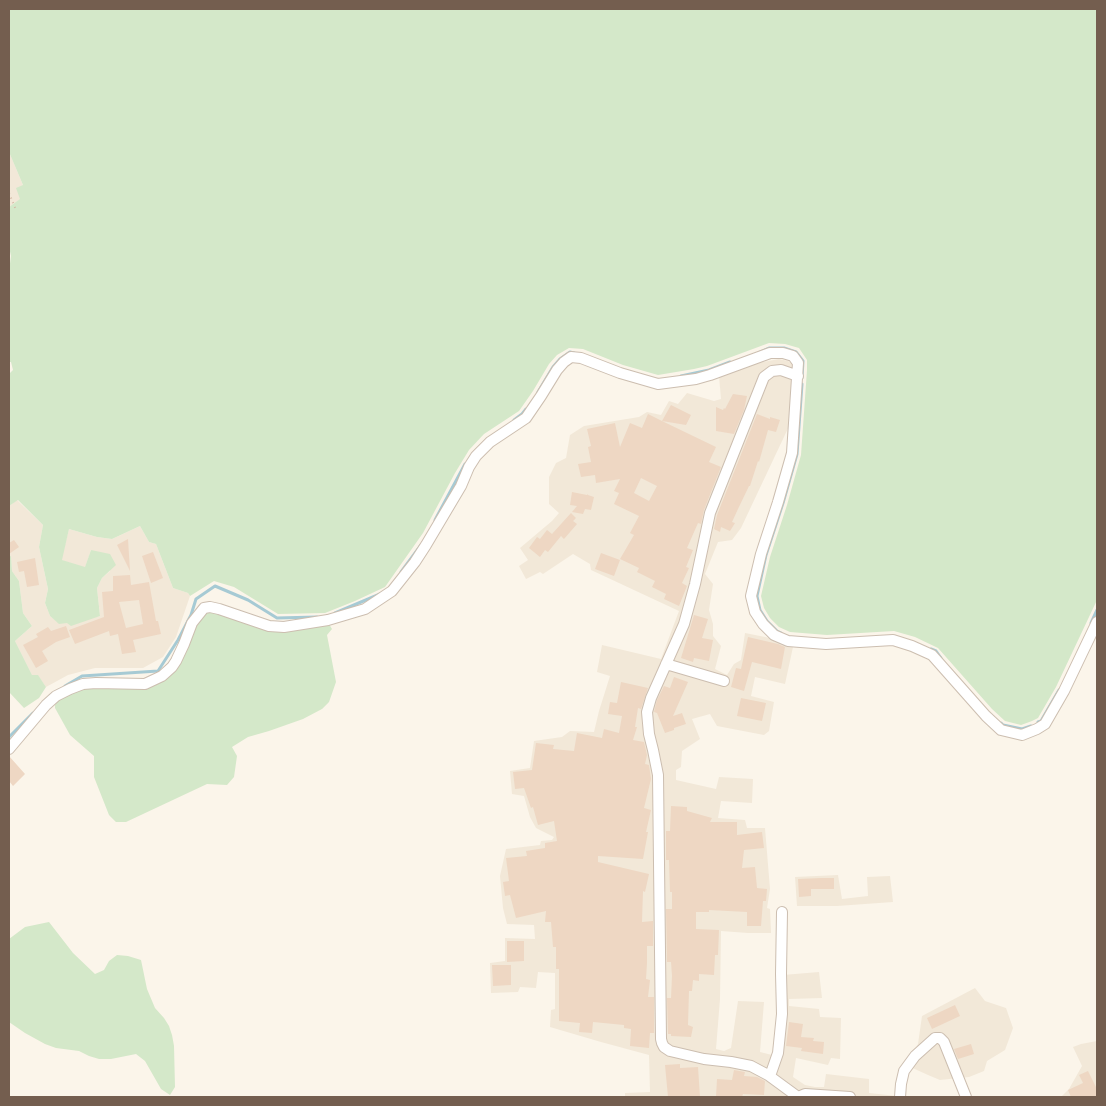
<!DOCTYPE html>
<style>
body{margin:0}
#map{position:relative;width:1106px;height:1106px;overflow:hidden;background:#fbf5ea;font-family:Roboto,sans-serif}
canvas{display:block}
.frame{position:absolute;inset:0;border:10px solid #745e4f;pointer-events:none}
</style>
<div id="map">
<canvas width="1106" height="1106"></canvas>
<div class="frame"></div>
</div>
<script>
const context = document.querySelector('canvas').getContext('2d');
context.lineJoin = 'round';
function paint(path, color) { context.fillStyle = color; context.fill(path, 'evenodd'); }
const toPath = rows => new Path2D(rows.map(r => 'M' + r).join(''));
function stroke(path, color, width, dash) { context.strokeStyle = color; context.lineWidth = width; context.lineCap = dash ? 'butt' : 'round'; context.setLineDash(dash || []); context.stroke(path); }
paint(toPath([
 [9,152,23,185,21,199,9,207],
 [779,359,788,361,794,364,800,403,741,528,732,540,718,542,705,574,713,584,709,610,713,624,713,636,721,646,715,669,727,675,734,664,741,660,745,633,770,638,793,647,785,684,755,677,751,696,774,702,769,731,764,735,717,726,710,714,692,719,700,739,682,751,681,767,676,770,676,780,716,789,719,777,753,779,752,803,721,801,718,818,745,820,747,828,765,828,770,889,767,908,770,909,771,933,748,933,721,931,720,999,716,1049,724,1051,731,1048,738,1001,764,1002,760,1052,772,1055,777,1035,783,975,819,972,822,998,789,999,789,1006,819,1009,820,1017,841,1018,840,1059,831,1058,828,1065,796,1058,793,1077,805,1085,815,1087,824,1087,826,1074,869,1079,869,1093,897,1096,897,1097,625,1097,625,1093,650,1092,649,1055,601,1042,550,1027,551,1010,555,1009,555,973,538,972,536,988,520,987,518,992,491,993,490,963,505,961,505,938,535,939,534,925,507,924,503,908,500,876,506,849,540,845,541,841,552,840,554,837,536,828,530,817,524,796,512,794,510,771,530,768,534,741,562,737,570,731,594,732,599,711,610,676,597,672,602,645,661,659,679,611,591,570,590,564,573,554,543,574,540,572,526,579,519,566,528,560,520,548,552,521,559,513,549,504,549,477,556,463,566,458,570,435,584,426,639,417,647,412,661,415,669,401,678,404,687,393,714,401,721,399,719,376,747,365],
 [17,500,43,525,39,547,48,589,45,603,50,616,59,623,100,616,97,588,102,578,110,571,91,550,85,568,61,560,69,529,97,537,112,539,140,526,149,542,156,544,173,588,188,593,190,596,176,637,163,657,143,668,95,668,68,675,46,687,38,676,32,675,15,641,32,626,23,613,19,581,12,571,11,557,9,557,9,506],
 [838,875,842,899,868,896,867,877,890,876,893,902,837,906,797,906,795,877],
 [975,988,985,1001,1006,1008,1013,1028,1005,1050,987,1061,984,1071,969,1077,940,1080,928,1075,906,1065,918,1044,922,1016],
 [1097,1041,1097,1097,1061,1097,1069,1089,1082,1066,1073,1047,1081,1044]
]), '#f2e8d8');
paint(toPath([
 [9,9,1097,9,1097,600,1056,687,1038,718,1032,721,1021,725,1005,721,992,709,938,648,915,637,894,631,827,635,790,632,779,627,770,618,764,608,761,596,770,557,787,505,801,455,807,370,807,360,799,348,785,344,769,343,707,366,694,369,658,375,623,365,583,349,569,348,557,355,549,364,533,391,519,411,484,434,469,450,455,473,423,533,385,587,355,601,325,613,278,614,234,587,214,581,190,596,188,593,173,588,156,544,149,542,140,526,112,539,97,537,69,529,62,560,85,567,91,550,110,554,116,565,102,578,97,588,100,616,71,626,67,623,59,624,50,616,45,603,48,589,39,547,43,525,18,500,9,506,9,374,13,370,11,362,9,362,9,271,11,256,9,247,9,207,20,199,16,188,23,185,9,152],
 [11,556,12,571,19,581,23,613,32,626,15,641,32,675,38,675,46,687,39,698,24,708,9,692,9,557],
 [206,611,210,611,245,622,329,624,332,629,327,635,336,682,329,702,322,709,303,719,269,731,248,737,232,747,237,756,234,777,227,785,207,784,126,822,116,822,109,815,94,777,94,756,70,735,55,708,55,705,58,700,84,688,164,680,196,625],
 [49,922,73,953,95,974,104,970,109,961,117,955,128,956,141,960,147,989,155,1008,164,1018,169,1026,172,1035,174,1046,175,1087,170,1095,161,1089,145,1061,136,1054,111,1059,99,1059,89,1056,79,1051,56,1048,45,1044,25,1033,9,1022,9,939,25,927]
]), '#d4e8c9');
stroke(toPath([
 [760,352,769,348,784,348,796,352,803,361,802,378],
 [681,376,709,370,730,362],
 [538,392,553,367,560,359,570,352,574,353],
 [514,420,522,414,526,409],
 [435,520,465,464],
 [401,572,421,545],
 [335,613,380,594],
 [1091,623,1097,610],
 [781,633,777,631,767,621,760,610,757,596,766,555,783,503,797,454,802,384],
 [931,649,936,651,941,658],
 [65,686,82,676,158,671,178,640,191,615,196,599,215,586,248,600,277,618,317,617],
 [1038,722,1041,721,1059,690],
 [1001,723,1003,725,1022,729,1031,726],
 [9,737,33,713]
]), '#a6cad4', 3);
paint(toPath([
 [733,394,747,396,744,410,734,434,716,431,716,407,723,410,724,408,725,409],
 [671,405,691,415,686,425,662,421,716,447,709,462,721,467,704,510,701,524,698,523,687,548,693,550,686,567,689,568,682,583,687,586,679,606,664,599,666,594,652,587,655,581,637,572,639,568,620,559,634,535,630,533,639,516,614,504,619,493,614,491,620,479,596,483,595,475,581,477,578,464,591,462,588,447,591,446,587,429,615,423,620,447,630,423,642,428,648,414,662,421],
 [641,478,657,486,649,501,634,493],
 [757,414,770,419,770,417,780,420,776,432,768,430,759,462,758,461,750,486,749,486,738,509,732,522,735,523,730,531,721,527,720,532,714,529,717,515],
 [572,492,587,495,588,494,588,495,594,497,591,510,585,509,583,514,572,512,577,506,570,505],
 [571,513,576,518,573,521,577,524,564,539,561,536,548,552,545,550,540,557,529,548,537,537,540,539,547,530,552,534],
 [128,539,130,571,117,545],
 [14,540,19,547,9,554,9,543],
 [153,552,163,578,151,583,142,556],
 [601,553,620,560,614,576,595,569],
 [35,558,39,585,27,587,24,571,19,572,17,562],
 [130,575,131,585,149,582,156,621,158,621,161,634,133,640,136,652,122,654,118,634,110,636,109,631,75,644,69,630,104,617,102,592,113,591,113,576],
 [139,600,143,624,126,628,119,602],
 [694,615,708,619,702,638,713,640,709,661,694,658,693,662,681,658],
 [66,626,70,637,56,642,42,651,48,661,36,668,23,645,38,637,36,634,48,627,51,631],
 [748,637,778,644,785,647,781,669,752,662,744,691,731,687,736,668,741,669],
 [674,677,688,682,673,716,682,713,686,724,674,728,674,730,665,733,657,713,654,712,657,700,664,686,670,688],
 [621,682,648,688,641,709,638,708,635,727,637,727,633,740,644,742,647,755,645,764,649,765,651,779,644,808,651,810,646,832,648,832,643,859,598,856,598,862,649,874,645,892,643,891,642,922,653,921,653,946,647,946,647,963,646,979,650,980,648,997,654,997,654,1033,650,1033,649,1048,630,1046,631,1029,624,1028,624,1025,593,1022,592,1033,579,1032,580,1023,559,1021,559,969,556,969,556,947,553,947,551,922,545,922,546,911,516,918,510,895,505,896,503,882,509,881,506,858,527,856,526,851,545,848,545,843,557,841,554,821,538,825,533,807,531,808,524,788,515,789,513,772,532,770,536,743,554,745,553,749,574,751,577,733,602,738,604,729,619,733,622,716,608,714,610,702,617,703],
 [741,698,766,703,762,721,737,716],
 [9,756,25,774,13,786,9,781],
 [671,806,687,807,687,811,712,818,710,822,737,822,737,835,762,832,764,848,744,850,742,868,755,867,757,888,767,889,766,901,763,901,761,926,747,926,747,912,709,910,709,912,696,912,696,929,719,930,718,955,715,955,714,975,699,974,699,981,693,980,692,991,689,991,688,1025,693,1027,691,1037,671,1036,671,1034,668,1034,667,998,671,998,672,976,671,962,667,962,666,909,672,909,672,892,670,892,669,860,666,860,666,831,670,831],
 [821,878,834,878,834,889,811,889,811,896,799,897,798,879],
 [507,941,524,941,524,961,507,962],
 [492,965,511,965,511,985,493,986],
 [955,1005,960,1016,932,1029,927,1018],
 [789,1022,803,1024,801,1037,814,1038,813,1041,824,1042,823,1054,801,1051,802,1048,786,1046],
 [971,1044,974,1054,958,1059,954,1049],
 [680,1064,680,1068,698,1067,700,1097,668,1097,665,1065],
 [734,1070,745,1072,744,1076,757,1077,765,1081,764,1095,743,1094,742,1097,716,1097,717,1079,732,1080],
 [1088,1071,1097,1089,1097,1097,1071,1097,1068,1090,1083,1083,1079,1075]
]), '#eed7c3');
const minor = toPath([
 [798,376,781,370,772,371,764,377,710,513,695,584,684,624,651,698,647,712,649,734,653,750,658,775,661,1039,662,1043,664,1047,670,1051,704,1059,731,1062,751,1066,768,1075,798,1097],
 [666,664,724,681],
 [9,749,46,705,56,696,70,689,83,684,96,683,145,684,162,676,172,667,176,661,184,644,192,623,204,608,210,607,219,609,269,626,284,627,328,620,365,609,392,591,415,562,426,545,461,486,469,467,476,456,490,442,526,418,541,396,557,370,564,362,571,357,581,358,620,373,658,384,696,379,710,375,770,353,783,353,793,356,798,363,792,453,778,502,761,554,751,596,755,612,763,624,774,635,788,641,826,644,893,640,912,646,932,655,986,716,1001,730,1022,735,1037,729,1045,724,1064,691,1097,622],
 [770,1076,778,1053,782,1014,781,974,782,912],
 [798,1097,805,1094,850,1097],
 [900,1097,901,1084,904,1071,915,1056,935,1038,940,1038,944,1042,966,1097]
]);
stroke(minor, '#ccbeb0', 12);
stroke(toPath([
 [9,193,16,210]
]), '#d3baa6', 2, [1, 4]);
stroke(minor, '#fff', 10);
</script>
